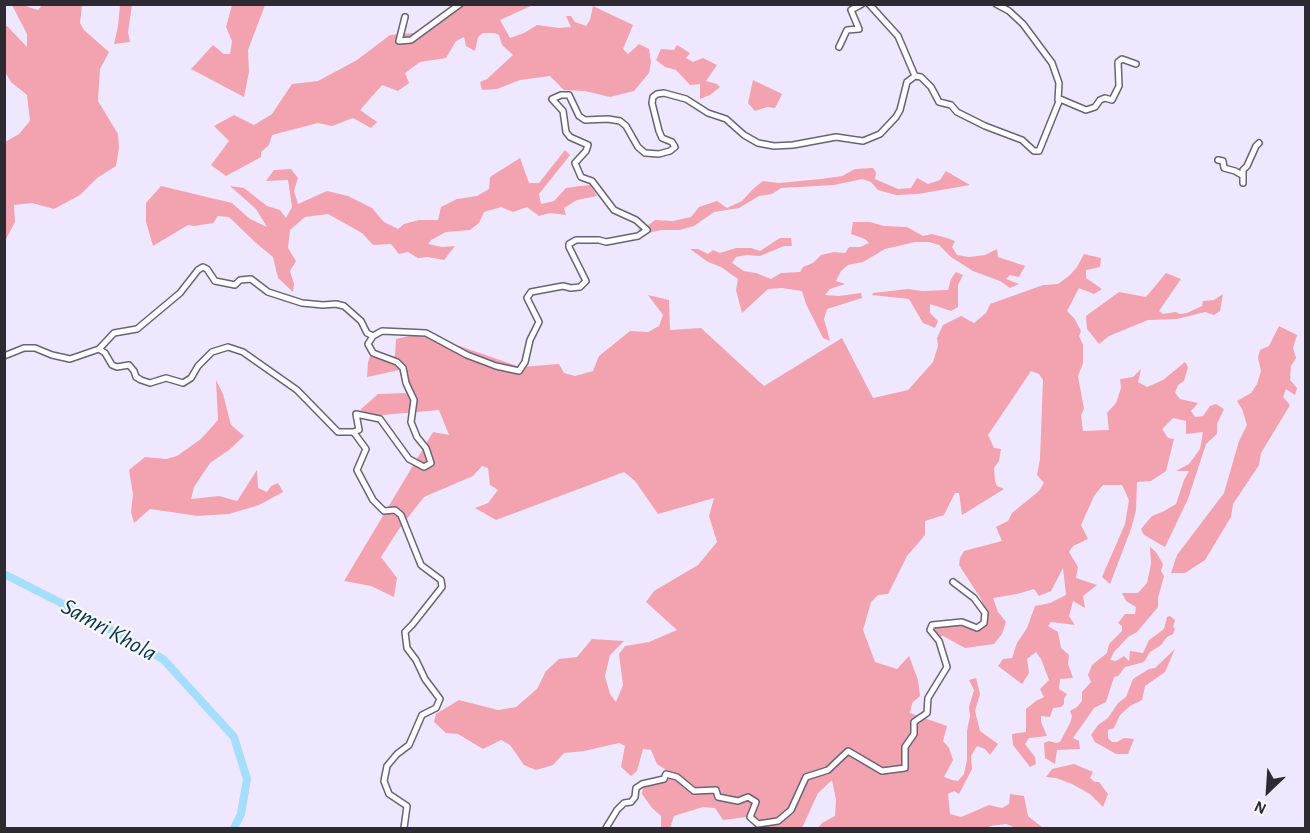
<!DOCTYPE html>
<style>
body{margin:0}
#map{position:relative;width:1310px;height:833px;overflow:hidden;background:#efe7fd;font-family:"Alegreya Sans",sans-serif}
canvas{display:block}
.frame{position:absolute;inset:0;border:6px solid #2d2a32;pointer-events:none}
.north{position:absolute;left:1238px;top:761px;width:60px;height:60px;-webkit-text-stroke:4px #f9f8fc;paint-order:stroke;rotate:205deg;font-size:16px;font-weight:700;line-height:24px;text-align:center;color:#2d2a32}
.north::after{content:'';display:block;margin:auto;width:21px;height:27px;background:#2d2a32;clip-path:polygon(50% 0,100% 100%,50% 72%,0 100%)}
</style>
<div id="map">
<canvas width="1310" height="833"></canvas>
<div class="frame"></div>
<div class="north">N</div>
</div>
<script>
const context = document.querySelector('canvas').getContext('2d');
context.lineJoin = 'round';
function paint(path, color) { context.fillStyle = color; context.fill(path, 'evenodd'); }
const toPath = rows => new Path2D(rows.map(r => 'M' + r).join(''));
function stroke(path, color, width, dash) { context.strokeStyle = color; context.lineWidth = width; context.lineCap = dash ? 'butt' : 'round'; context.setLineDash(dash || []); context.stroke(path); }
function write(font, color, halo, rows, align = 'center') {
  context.font = font + ' "Alegreya Sans",sans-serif'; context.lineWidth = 4.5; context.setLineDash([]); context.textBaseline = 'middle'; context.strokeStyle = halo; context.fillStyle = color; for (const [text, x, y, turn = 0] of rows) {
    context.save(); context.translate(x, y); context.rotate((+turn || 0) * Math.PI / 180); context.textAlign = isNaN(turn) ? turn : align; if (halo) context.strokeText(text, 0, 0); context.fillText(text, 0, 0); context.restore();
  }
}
paint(toPath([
 [59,5,82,5,80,23,84,30,109,52,100,69,98,101,118,134,119,148,116,166,97,178,80,195,54,209,32,203,14,205,15,222,5,241,5,142,19,134,30,121,27,95,11,82,5,72,5,25,8,27,27,47,27,34,12,5,25,5,28,7,38,10,42,5],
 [120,5,132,5,128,32,130,42,114,44,118,26],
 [232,5,265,5,248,50,249,72,244,97,191,69,213,45,224,54,230,54,232,41,226,27],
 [464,5,533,5,500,20,510,38,524,33,537,25,559,28,571,27,566,16,571,16,575,22,586,26,590,20,593,6,633,25,623,49,628,54,639,44,649,49,651,62,649,73,634,91,610,97,585,91,564,90,550,76,520,80,497,89,482,90,480,82,487,79,513,55,502,45,499,35,495,33,483,33,478,37,475,51,466,46,464,37,456,41,446,58,420,62,405,73,409,83,398,91,382,85,360,110,377,122,371,128,353,118,332,126,318,123,272,135,269,145,261,152,261,157,226,176,211,165,229,141,214,126,234,115,254,125,272,114,292,84,318,81,357,60,390,35,425,32],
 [677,45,690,53,686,58,693,62,703,58,717,65,706,81,717,84,720,87,710,95,700,99,700,84,690,85,676,70,665,67,656,60,661,49,674,50],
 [753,80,782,94,775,108,767,107,755,111,748,103],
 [565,150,570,155,539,194,541,204,554,201,566,188,580,186,590,185,597,196,577,200,564,208,566,215,550,213,539,216,527,207,513,212,501,207,484,212,479,223,470,230,446,232,431,240,428,244,442,247,455,246,444,260,428,257,418,258,408,252,399,254,391,244,373,245,362,233,328,214,305,217,290,230,288,248,296,261,290,271,294,284,293,292,278,278,273,257,256,243,229,217,218,216,213,223,194,226,188,225,153,246,146,222,146,203,161,186,232,203,250,219,267,227,256,209,230,186,244,188,267,206,280,210,286,218,292,207,288,180,266,181,274,170,291,169,298,178,294,191,298,204,327,191,348,196,372,208,384,222,398,229,404,224,419,220,438,220,441,207,457,199,477,196,489,189,490,177,520,158,529,183,539,183],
 [873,168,876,172,875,179,898,189,911,188,917,178,928,184,940,180,946,171,970,185,918,194,896,195,878,190,871,182,862,179,834,185,781,188,772,194,759,196,739,208,714,212,694,226,680,230,662,230,647,233,637,230,646,227,655,220,673,221,691,217,699,207,717,201,727,208,742,201,753,189,763,181,779,183,821,179,842,176,855,169],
 [853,222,870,222,884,226,907,227,923,236,932,234,947,238,955,241,952,247,957,255,969,257,985,255,997,249,998,257,1025,266,1019,277,1010,275,1006,279,1019,284,1010,288,1000,281,973,271,951,257,939,245,929,242,915,242,885,249,863,262,848,265,841,271,836,281,845,284,830,289,825,295,839,296,861,293,862,298,827,309,824,319,830,341,823,338,806,304,802,291,782,288,768,289,742,313,736,290,738,279,721,267,708,262,690,249,698,249,708,254,713,250,720,253,736,248,751,248,760,251,780,238,791,238,792,246,784,246,760,256,747,255,736,257,732,263,744,271,756,273,771,279,781,273,800,272,803,267,813,263,821,255,834,252,845,253,849,247,860,247,869,243,865,239,851,234],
 [1084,254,1101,258,1100,267,1086,270,1086,278,1102,289,1094,294,1079,288,1067,311,1074,318,1081,331,1079,336,1083,345,1083,363,1078,376,1084,409,1081,415,1083,431,1109,430,1107,413,1116,403,1121,388,1120,379,1133,377,1141,369,1138,382,1147,387,1163,380,1185,362,1188,367,1184,381,1178,385,1175,393,1180,399,1198,403,1191,411,1195,417,1203,416,1210,406,1216,404,1224,409,1217,424,1217,434,1206,444,1188,499,1165,547,1144,535,1141,529,1152,516,1164,511,1176,504,1184,480,1189,471,1176,471,1189,464,1200,449,1203,432,1186,434,1186,421,1173,418,1162,429,1168,438,1174,439,1166,471,1151,481,1137,482,1136,510,1131,529,1110,584,1102,577,1125,524,1129,500,1122,485,1103,485,1094,496,1081,525,1088,539,1073,546,1069,552,1078,567,1076,578,1097,585,1083,596,1085,608,1073,601,1069,616,1075,625,1051,622,1048,626,1058,632,1061,648,1069,655,1068,664,1073,678,1060,679,1059,689,1067,694,1064,699,1064,704,1061,707,1053,708,1050,717,1041,716,1041,722,1047,736,1029,738,1025,744,1035,757,1036,764,1030,767,1013,745,1012,734,1026,732,1026,709,1036,701,1044,697,1040,689,1049,680,1041,659,1036,652,1027,659,1029,673,1022,684,998,666,1003,659,1012,658,1017,643,1027,628,1035,606,1050,603,1066,595,1063,568,1051,591,1039,596,1034,589,1017,594,993,598,998,612,1006,622,1002,634,994,644,965,648,943,636,939,637,934,631,935,627,962,625,979,630,986,626,987,614,981,599,959,565,960,558,964,551,1002,541,996,527,1008,521,1012,513,1039,491,1044,483,1037,475,1040,459,1043,380,1039,374,1031,371,988,435,994,448,1001,449,999,461,994,468,995,481,997,486,1004,489,962,515,959,493,955,493,944,515,925,521,925,535,907,556,888,594,878,595,871,602,863,630,875,662,897,669,909,656,918,680,920,696,912,703,910,713,947,726,943,741,949,748,953,760,944,777,952,780,958,781,964,774,967,760,967,731,970,716,969,707,974,690,969,680,976,678,980,694,975,711,980,731,998,744,990,755,985,749,977,746,971,756,972,769,959,794,954,791,948,794,950,814,961,817,989,805,1002,808,1009,804,1010,794,1024,796,1028,816,1043,828,1016,828,1006,824,990,826,988,828,818,828,822,823,835,816,836,800,832,780,818,793,802,828,756,828,746,817,723,820,715,808,703,807,674,816,670,828,661,828,661,816,652,808,642,794,643,786,665,782,672,774,657,764,651,750,643,749,637,771,631,776,621,767,625,746,619,743,584,751,564,753,553,765,536,770,524,765,510,745,501,740,483,749,458,734,446,733,434,722,436,714,459,700,498,710,516,707,537,689,546,671,559,659,577,657,592,639,624,641,610,655,605,676,610,694,616,702,623,685,619,654,625,646,649,642,677,630,646,602,654,591,698,565,717,542,709,516,714,498,658,514,635,481,624,472,496,520,475,508,488,503,498,490,490,485,488,468,482,466,473,476,424,497,399,529,381,557,397,578,394,597,371,586,344,581,433,432,449,435,439,410,372,416,360,410,378,394,406,393,399,370,367,377,368,362,372,350,389,361,395,355,396,339,422,333,520,367,559,364,564,373,575,376,593,371,599,356,630,331,648,332,659,326,663,315,648,295,669,300,670,330,701,328,764,386,842,338,873,398,908,390,933,362,938,346,937,338,943,325,961,316,974,323,986,313,990,304,1043,285,1058,284,1070,275,1077,267],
 [956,272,963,275,958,285,958,307,951,311,930,304,930,313,938,321,935,328,923,323,909,299,872,295,873,293,908,289,922,291,948,290,951,279],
 [1166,273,1181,279,1159,311,1163,314,1176,312,1180,314,1187,313,1202,306,1203,301,1214,300,1223,294,1220,311,1214,315,1205,312,1177,319,1148,320,1109,336,1099,344,1087,329,1086,316,1119,292,1146,297],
 [1279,326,1297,335,1293,348,1296,358,1291,366,1290,380,1297,388,1295,395,1286,389,1283,397,1290,405,1261,453,1259,465,1233,504,1231,517,1205,560,1185,573,1171,573,1177,555,1224,493,1239,441,1247,425,1242,409,1237,401,1251,393,1257,384,1261,371,1258,358,1260,350,1269,346],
 [216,380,223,394,231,425,244,436,229,450,210,463,194,487,191,499,219,496,237,501,257,470,258,488,267,492,271,486,278,483,283,492,259,505,229,514,198,516,150,509,134,523,131,512,133,494,129,470,145,457,166,459,177,456,201,439,218,420],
 [1150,547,1156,552,1163,564,1161,571,1164,576,1158,598,1158,607,1137,632,1128,637,1114,652,1110,660,1116,661,1124,656,1129,661,1130,651,1143,653,1149,640,1164,629,1167,617,1170,616,1175,620,1173,627,1175,629,1173,634,1167,637,1161,645,1150,652,1144,662,1125,667,1118,676,1114,677,1106,702,1094,708,1073,738,1079,741,1080,749,1057,750,1055,764,1045,758,1044,743,1049,741,1056,743,1060,742,1070,723,1072,716,1070,711,1077,707,1082,701,1082,692,1091,682,1088,675,1092,665,1107,653,1109,644,1122,631,1122,626,1118,623,1125,614,1135,614,1136,607,1126,601,1122,593,1138,593,1147,583,1151,564],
 [1175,649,1165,672,1145,686,1142,700,1130,706,1120,715,1114,728,1108,730,1108,738,1112,742,1117,742,1124,738,1134,739,1128,754,1116,754,1095,742,1091,735,1098,725,1108,718,1118,703,1126,697,1133,679,1149,669,1155,668],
 [1074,764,1093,772,1090,778,1095,782,1099,782,1108,794,1103,807,1090,794,1072,784,1056,778,1046,777,1052,769]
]), '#f3a3af');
stroke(toPath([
 [4,574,77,611,163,659,234,737,247,779,241,814,234,828]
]), '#a5ddfc', 8);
const minor = toPath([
 [869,4,898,36,915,76],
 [996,4,1009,11,1023,24,1052,63,1059,83,1058,100],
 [405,17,399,41,411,40,460,4],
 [839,47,847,30,859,29,851,10,862,4],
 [1218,160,1223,161,1224,168,1235,171,1242,175],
 [1243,183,1243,170,1247,166,1256,146,1259,143],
 [373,336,382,331,426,333,467,355,496,366,519,371,525,362,530,340,539,322,527,298,531,292,563,286,571,288,580,287,586,281,569,247,569,244,576,240,599,240,606,242,638,236,647,230,636,220,614,210,592,181,581,177,575,163,586,151,588,145,570,137,566,132,563,111,552,99,561,95,569,95,579,116,585,120,608,119,620,121,626,126,638,147,645,153,659,154,670,151,675,147,672,142,662,138,659,131,652,103,653,97,657,94,664,93,686,99,708,113,726,119,744,135,758,143,774,146,793,145,836,137,863,141,880,134,896,117,900,110,907,82,915,76,921,77,931,87,939,102,951,105,957,112,985,126,1022,140,1034,151,1039,151,1060,99,1086,110,1095,107,1100,100,1105,98,1112,100,1119,86,1118,62,1122,59,1136,64],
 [99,349,114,333,137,329,180,293,198,270,203,267,207,269,215,281,235,285,240,280,251,279,268,292,302,303,323,305,336,304,344,306,361,321,367,333,373,336,368,344,373,353,397,362,403,368,406,383,414,400,411,422,417,437,426,448,431,463,424,467,409,459,380,419,356,414,359,430,353,432],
 [4,356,24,348,35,348,52,355,70,359,99,349,105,353,112,365,117,367,129,365,134,371,136,377,141,380,150,383,166,378,183,383,191,378,198,366,212,352,228,347,243,352,297,390,338,432,353,432,355,434,366,449,357,470,373,500,384,511,395,510,401,515,421,565,441,580,442,587,412,625,405,632,407,648,416,660,425,679,440,699,436,708,422,715,409,745,397,754,387,766,384,781,389,794,407,806,404,828],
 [606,828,617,810,624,803,631,802,635,797,636,788,642,784,664,779,666,774,677,777,694,791,716,790,718,797,738,801,748,797,756,802,750,817,758,824,778,821,791,810,806,777,828,770,848,751,882,771,905,768,905,747,914,734,914,722,927,713,928,698,947,667,939,641,930,630,932,625,962,622,977,628,984,623,985,613,974,598,953,582]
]);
stroke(minor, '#6a6376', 8);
stroke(minor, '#fff', 5);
write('italic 24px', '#053549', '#f9f8fc', [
 ["Samri Khola",109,630,29]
]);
</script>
